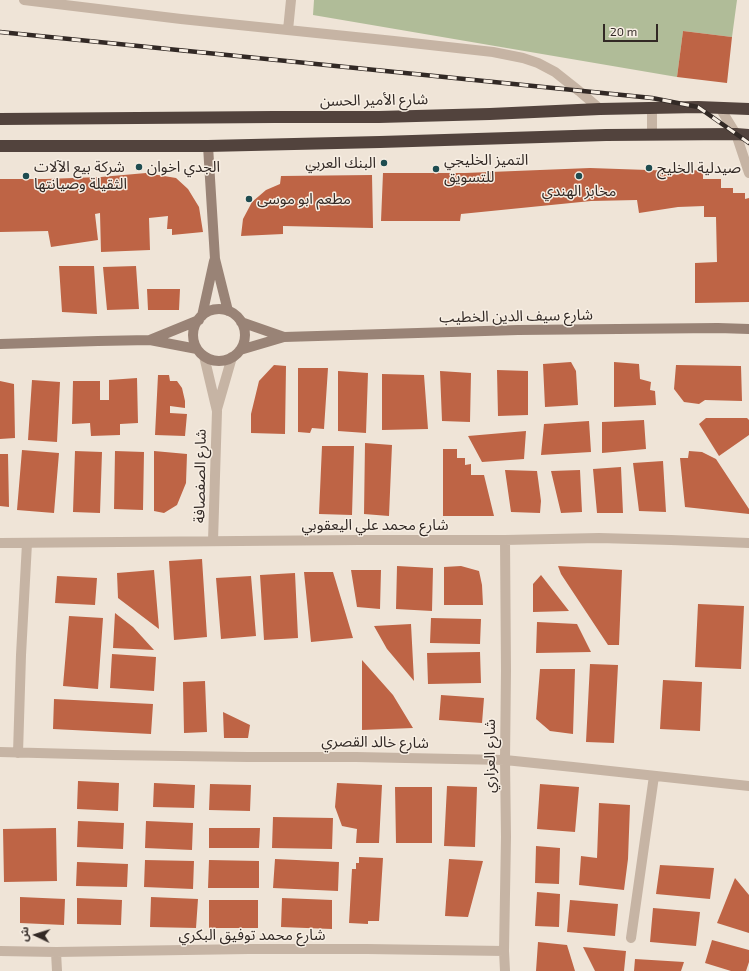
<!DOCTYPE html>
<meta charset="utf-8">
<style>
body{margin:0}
#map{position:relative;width:749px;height:971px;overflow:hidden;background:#efe4d7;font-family:"Exo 2","Noto Sans Arabic",sans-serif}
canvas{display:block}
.north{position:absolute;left:16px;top:915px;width:40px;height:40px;-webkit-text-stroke:3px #f7eee3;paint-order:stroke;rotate:274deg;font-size:11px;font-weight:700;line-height:16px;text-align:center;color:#322925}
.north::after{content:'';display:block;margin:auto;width:14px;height:18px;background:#322925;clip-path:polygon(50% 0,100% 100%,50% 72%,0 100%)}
.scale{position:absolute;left:603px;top:24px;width:55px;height:18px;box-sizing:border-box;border:2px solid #322925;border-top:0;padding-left:5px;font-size:12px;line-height:14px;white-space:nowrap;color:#322925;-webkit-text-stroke:3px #f7eee3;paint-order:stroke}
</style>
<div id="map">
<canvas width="749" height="971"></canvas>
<div class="north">ش</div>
<div class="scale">20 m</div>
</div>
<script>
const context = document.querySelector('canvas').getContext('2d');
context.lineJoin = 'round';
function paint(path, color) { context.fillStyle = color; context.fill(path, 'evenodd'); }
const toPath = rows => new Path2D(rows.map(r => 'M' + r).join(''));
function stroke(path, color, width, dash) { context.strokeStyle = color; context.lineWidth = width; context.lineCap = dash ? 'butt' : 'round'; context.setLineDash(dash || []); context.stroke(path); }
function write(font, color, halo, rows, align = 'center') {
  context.font = font + ' "Exo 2","Noto Sans Arabic",sans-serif'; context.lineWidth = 3; context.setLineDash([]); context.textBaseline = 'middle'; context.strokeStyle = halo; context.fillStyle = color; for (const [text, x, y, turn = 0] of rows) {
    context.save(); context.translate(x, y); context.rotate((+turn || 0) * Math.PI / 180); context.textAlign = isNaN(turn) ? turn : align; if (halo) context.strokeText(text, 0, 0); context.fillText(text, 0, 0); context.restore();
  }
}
paint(toPath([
 [314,0,737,0,732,37,683,31,677,77,313,15]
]), '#b0bc98');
paint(toPath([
 [683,31,732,37,727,83,677,77],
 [590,168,677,171,703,170,703,179,721,179,721,188,733,188,733,193,745,193,745,199,749,198,749,302,695,303,695,263,717,262,716,217,704,217,704,206,678,207,639,213,637,200,591,201,461,214,460,221,381,221,383,173,465,173],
 [146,173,176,178,188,189,199,207,203,232,172,235,172,229,167,229,168,216,149,218,150,250,101,252,100,213,95,214,98,240,51,247,48,231,0,232,0,179,46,179,101,177],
 [372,175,373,228,283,226,283,234,241,236,243,219,252,202,266,190,280,184,281,176],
 [59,266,94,266,97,314,62,312],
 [136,266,139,309,107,310,103,267],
 [147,289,180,289,179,310,148,310],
 [571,362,576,371,578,405,545,407,543,364],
 [614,362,639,364,640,379,651,382,650,390,655,391,656,405,614,407],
 [274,365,286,366,285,434,251,433,251,414,259,381],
 [676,365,741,366,742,401,705,400,699,404,684,402,674,389],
 [298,368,328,368,324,429,312,428,310,433,298,432],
 [497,370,528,371,528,415,498,416],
 [338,371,368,373,366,433,338,431],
 [440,371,471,373,470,422,442,421],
 [382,374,424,375,428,429,382,430],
 [158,375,169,375,170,381,177,381,182,388,185,401,185,408,170,406,170,413,187,414,185,436,155,435],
 [137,378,138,423,120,424,120,435,91,436,90,423,72,424,73,381,100,381,100,400,109,400,109,380],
 [32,380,60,382,57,442,28,440],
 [0,381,14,384,15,438,0,439],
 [706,418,747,418,749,420,749,435,719,456,699,424],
 [644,420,646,449,602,453,602,422],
 [589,421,591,452,541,455,544,424],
 [526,431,524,459,482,462,468,436],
 [365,443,392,445,389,516,364,514],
 [322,446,354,446,352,515,319,514],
 [443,449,457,449,457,458,465,458,465,465,471,464,471,475,484,475,494,516,443,516],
 [22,450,59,453,54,513,17,510],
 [75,451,102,452,100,513,73,512],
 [115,451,144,452,143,510,114,509],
 [154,451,187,454,186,483,177,505,164,513,154,511],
 [689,451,702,452,716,459,749,509,749,514,685,507,680,458,688,458],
 [0,454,8,454,9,507,0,506],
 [663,461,666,512,639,511,633,463],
 [621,467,623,513,597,513,593,469],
 [505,470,537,471,541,501,540,513,511,512],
 [580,470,582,512,561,513,551,471],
 [202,559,207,637,174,640,169,561],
 [397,566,433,568,432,611,396,609],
 [461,566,479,571,482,585,483,605,444,605,444,567],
 [558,566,622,570,619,645,608,645,561,574],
 [154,570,159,629,118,598,117,573],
 [351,570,381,570,380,609,357,607],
 [304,572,333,572,353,638,311,642],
 [295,573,298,638,264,640,260,575],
 [541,575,569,611,533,612,533,584],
 [57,576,97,578,95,605,55,603],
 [251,576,256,636,221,639,216,578],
 [698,604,744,606,741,669,695,667],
 [115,613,133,627,154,650,113,648],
 [69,616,103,618,98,689,63,686],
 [431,618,481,619,480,644,430,643],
 [537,622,577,624,591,652,536,653],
 [411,624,414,681,387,649,374,626],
 [480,652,481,683,428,684,427,653],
 [112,654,156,657,154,691,110,688],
 [362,660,393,695,413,728,362,730],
 [590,664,618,665,614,743,586,742],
 [540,669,575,669,573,734,550,731,536,719],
 [663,680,702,682,700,731,660,729],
 [205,681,207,732,184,733,183,682],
 [441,695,484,698,482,723,439,720],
 [54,699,153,704,151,734,53,729],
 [223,712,250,725,248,738,224,738],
 [78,781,119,783,118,811,77,809],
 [154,783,195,785,194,808,153,807],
 [337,783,382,785,379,843,356,843,357,829,342,826,335,807],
 [210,784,251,785,250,811,209,810],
 [540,784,579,787,575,832,537,829],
 [447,786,477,787,475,847,444,846],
 [395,787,432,787,432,843,396,843],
 [599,803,630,805,628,859,624,890,579,885,581,856,597,858],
 [273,817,333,818,332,849,272,848],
 [78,821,124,823,123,849,77,847],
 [146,821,193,823,192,850,145,848],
 [56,828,57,881,4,882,3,829],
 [209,828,260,828,259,848,209,848],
 [536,846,560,848,559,884,535,883],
 [359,857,383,858,379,921,368,921,368,924,349,923,352,869,356,869,356,863,359,863],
 [275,859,339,862,338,891,273,888],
 [449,859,483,861,468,917,445,916],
 [145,860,194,861,193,889,144,887],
 [209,860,259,861,259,888,208,888],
 [77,862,128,864,127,887,76,886],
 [660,865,714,868,710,899,656,894],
 [735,878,749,895,749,933,717,923],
 [537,892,560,894,559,927,535,926],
 [20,897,65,899,64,925,20,923],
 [151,897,198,899,196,928,150,927],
 [77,898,122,900,121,925,77,924],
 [282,898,332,900,332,929,281,927],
 [209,900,258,900,258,928,209,928],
 [570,900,618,904,615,936,567,932],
 [653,908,700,912,696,946,650,942],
 [712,940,749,950,749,962,746,971,731,971,705,963],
 [538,942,567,945,575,971,536,971],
 [583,947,626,951,624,971,595,971],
 [635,959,684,962,681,971,634,971]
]), '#be6445');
stroke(toPath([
 [305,166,316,166]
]), '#b19e8f', 2.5, [2, 2]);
stroke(toPath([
 [652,134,652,108]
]), '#c6b4a4', 10);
stroke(toPath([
 [24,0,181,19,394,41,493,52,523,58,538,63,555,72,579,91,600,109],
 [288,30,291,0],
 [720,108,736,134,749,173],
 [204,356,217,411,213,541],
 [217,409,232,357],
 [0,543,359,540,505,540,599,538,671,540,749,543],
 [0,752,113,755,247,757,356,757,505,760,573,767,749,786],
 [18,753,21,655,27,543],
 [631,938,654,776],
 [0,951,56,952,249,949,367,949,504,951],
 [56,952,57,971],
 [505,971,504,951,506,837,505,760,506,671,505,540]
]), '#c6b4a4', 10);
stroke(toPath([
 [208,146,215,259,228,311],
 '193 335a26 26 0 1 1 52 0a26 26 0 1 1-52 0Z',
 [202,316,214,261],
 [241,322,284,337],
 [150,340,199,320],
 [0,344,98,341,150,340,197,349],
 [240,350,284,337,518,330,718,328,749,329]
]), '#998376', 10);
stroke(toPath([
 [0,119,274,117,379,117,490,114,600,109,698,107,749,109],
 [0,146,208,146,380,142,606,135,736,134,749,135]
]), '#52433d', 12);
const rail = toPath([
 [0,32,652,98,698,107,749,143]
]);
stroke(rail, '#322925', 4.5);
stroke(rail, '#f7eee3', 3, [9]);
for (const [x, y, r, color] of [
 [384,163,4,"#1e4c50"],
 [139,167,4,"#1e4c50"],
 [649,168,4,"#1e4c50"],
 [436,169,4,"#1e4c50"],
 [26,176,4,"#1e4c50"],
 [579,176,4,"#1e4c50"],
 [249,199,4,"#1e4c50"]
]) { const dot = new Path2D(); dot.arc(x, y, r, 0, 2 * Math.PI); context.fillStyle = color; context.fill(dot); stroke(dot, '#f7eee3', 1.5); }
write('15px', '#322925', '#f7eee3', [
 ["شارع الأمير الحسن",374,100,-1],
 ["شارع سيف الدين الخطيب",516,316,-1],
 ["شارع الصفصافة",200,476,-89],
 ["شارع محمد علي اليعقوبي",375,525],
 ["شارع خالد القصري",375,742,1],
 ["شارع العزاري",490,756,-90],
 ["شارع محمد توفيق البكري",252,935]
]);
write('15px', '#322925', '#f7eee3', [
 ["التميز الخليجي",444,160],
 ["للتسويق",444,177],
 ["البنك العربي",376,163,"right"],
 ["شركة بيع الآلات",34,167],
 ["الثقيلة وصيانتها",34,184],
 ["الجدي اخوان",147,167],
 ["صيدلية الخليج",657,168],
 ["مخابز الهندي",579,191,"center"],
 ["مطعم ابو موسى",257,199]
], 'left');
</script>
